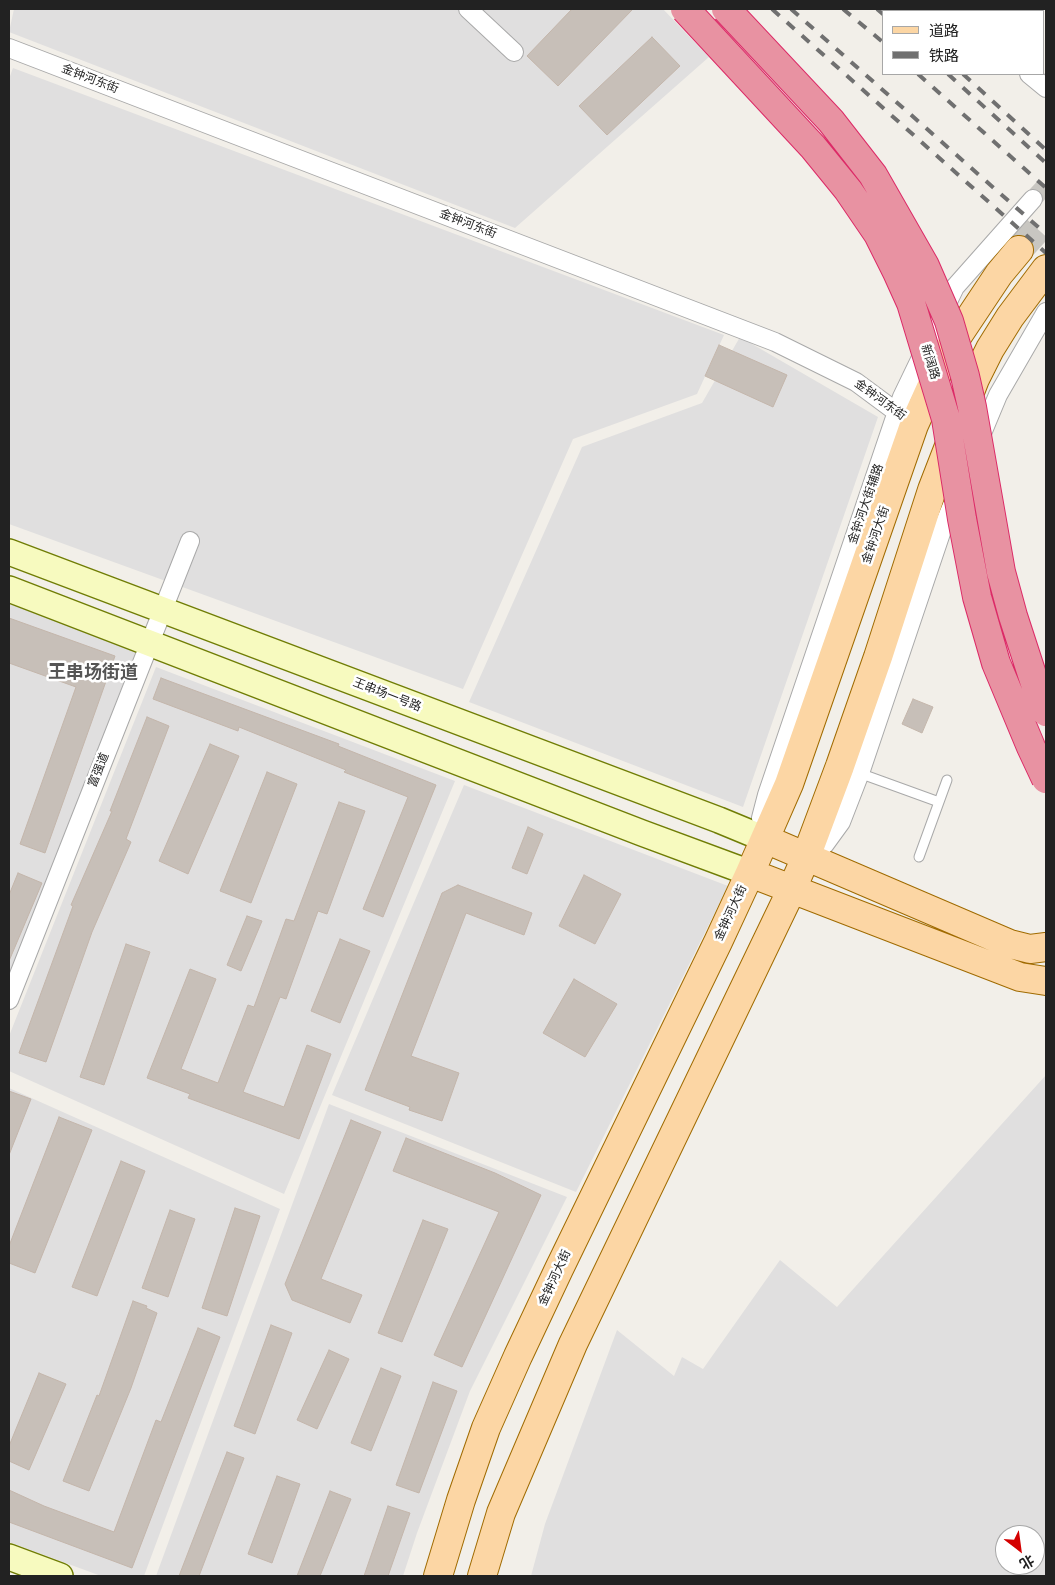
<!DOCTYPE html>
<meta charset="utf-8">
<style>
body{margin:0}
#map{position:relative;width:1055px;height:1585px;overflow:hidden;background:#f2efe9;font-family:Arial,"Noto Sans SC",sans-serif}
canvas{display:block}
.frame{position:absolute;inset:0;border:10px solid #222;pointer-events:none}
.legend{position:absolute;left:882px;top:10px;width:162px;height:65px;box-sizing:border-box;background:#fff;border:1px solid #a7a7a7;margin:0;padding:6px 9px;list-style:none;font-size:15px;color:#222}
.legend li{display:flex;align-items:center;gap:10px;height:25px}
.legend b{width:25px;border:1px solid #a7a7a7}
.north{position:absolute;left:995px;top:1525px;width:50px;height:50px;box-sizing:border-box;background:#fff;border:1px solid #a7a7a7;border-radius:50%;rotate:150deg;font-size:14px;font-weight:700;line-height:20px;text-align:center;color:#222}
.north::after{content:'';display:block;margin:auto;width:18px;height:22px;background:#d40000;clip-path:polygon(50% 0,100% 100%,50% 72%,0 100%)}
</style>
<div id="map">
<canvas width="1055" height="1585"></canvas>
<div class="frame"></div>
<ul class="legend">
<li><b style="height:6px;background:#fcd6a4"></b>道路</li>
<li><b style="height:6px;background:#707070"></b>铁路</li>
</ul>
<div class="north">北</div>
</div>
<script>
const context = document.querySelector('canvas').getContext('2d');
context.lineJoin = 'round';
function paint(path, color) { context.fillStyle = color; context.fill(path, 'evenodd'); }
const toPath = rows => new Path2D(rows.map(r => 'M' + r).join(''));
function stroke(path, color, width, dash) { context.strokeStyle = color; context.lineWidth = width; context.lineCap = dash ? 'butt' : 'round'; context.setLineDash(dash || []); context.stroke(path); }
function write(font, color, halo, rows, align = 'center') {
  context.font = font + ' Arial,"Noto Sans SC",sans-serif'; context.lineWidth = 5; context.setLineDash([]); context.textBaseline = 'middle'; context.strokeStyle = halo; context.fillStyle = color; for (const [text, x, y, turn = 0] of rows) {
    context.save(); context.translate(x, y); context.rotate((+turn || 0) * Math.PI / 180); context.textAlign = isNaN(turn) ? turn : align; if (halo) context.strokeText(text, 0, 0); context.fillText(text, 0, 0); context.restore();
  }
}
paint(toPath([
 [14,9,663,9,709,57,515,228,9,32],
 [13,68,724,335,697,394,573,439,463,689,9,524,9,79],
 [740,337,878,417,743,807,469,702,582,447,702,403],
 [9,603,136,651,9,978],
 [156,667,455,781,284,1194,9,1071,9,1036],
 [464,785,728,886,576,1192,332,1095],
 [1046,1075,1046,1576,531,1576,545,1524,617,1330,674,1376,682,1357,703,1369,780,1260,837,1307],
 [1005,1535,1035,1535,1035,1565,1005,1565],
 [9,1088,280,1209,144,1576,101,1576,9,1542],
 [329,1104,567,1197,470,1391,417,1533,403,1576,156,1576]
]), '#e0dfdf');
const building = toPath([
 [572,9,633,9,558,86,527,56,572,9],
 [652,37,680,66,607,135,579,106,652,37],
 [719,345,787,375,773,407,705,376,719,345],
 [9,618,115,656,45,853,20,844,76,687,9,663,9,618],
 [161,678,339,744,338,746,436,785,383,917,363,909,408,797,344,772,346,770,239,727,238,731,153,699,161,678],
 [913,699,933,707,922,733,902,724,913,699],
 [147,717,169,726,126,839,131,842,92,932,46,1062,19,1053,73,906,71,905,112,811,110,811,147,717],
 [210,744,239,756,188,874,159,861,210,744],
 [267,772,297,784,251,903,220,891,267,772],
 [339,802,365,811,327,914,318,911,286,999,280,997,243,1092,284,1107,307,1045,331,1054,299,1139,188,1098,190,1094,147,1078,190,969,216,979,181,1069,218,1083,248,1005,254,1007,286,919,294,921,339,802],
 [528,827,543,834,527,874,512,868,528,827],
 [18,873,42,883,9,961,9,895,18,873],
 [584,875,621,894,595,944,559,926,584,875],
 [458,885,532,913,524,935,466,913,411,1056,459,1073,442,1121,409,1110,410,1107,365,1090,442,893,458,885],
 [247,916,262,921,241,971,227,965,247,916],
 [340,939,370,951,340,1023,311,1011,340,939],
 [126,944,150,952,104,1085,80,1077,126,944],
 [574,979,617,1004,585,1057,543,1033,574,979],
 [9,1091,31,1099,9,1155,9,1091],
 [59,1117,92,1130,35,1273,9,1263,9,1246,59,1117],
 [351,1120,381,1132,321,1279,362,1295,350,1323,292,1300,285,1284,351,1120],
 [406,1138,495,1173,541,1195,462,1367,434,1355,499,1212,393,1171,406,1138],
 [121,1161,145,1171,97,1296,72,1287,121,1161],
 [235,1208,260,1216,227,1316,202,1308,235,1208],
 [170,1210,195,1219,168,1297,142,1288,170,1210],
 [423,1220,448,1229,402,1342,378,1333,423,1220],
 [133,1301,147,1306,146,1308,157,1313,131,1388,89,1491,63,1481,97,1395,99,1396,133,1301],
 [271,1325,292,1333,255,1434,234,1426,271,1325],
 [198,1328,220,1337,132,1568,9,1522,9,1490,44,1506,114,1532,156,1420,161,1422,198,1328],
 [329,1350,349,1359,317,1429,297,1420,329,1350],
 [381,1368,401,1376,371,1451,351,1443,381,1368],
 [39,1373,66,1384,29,1470,9,1461,9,1446,39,1373],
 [433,1382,457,1391,419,1493,396,1485,433,1382],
 [227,1452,244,1458,199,1576,179,1576,227,1452],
 [277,1476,300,1484,272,1563,248,1554,277,1476],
 [330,1491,351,1499,320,1576,297,1576,330,1491],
 [388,1506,410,1513,388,1576,364,1576,388,1506]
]);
paint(building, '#c7bfb8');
stroke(building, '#c4b6ab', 1);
stroke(toPath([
 [1033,199,1046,185]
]), '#c8c6c1', 18, [18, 9]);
stroke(toPath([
 [1019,250,1046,220]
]), '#c8c6c1', 28, [28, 14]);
const lane = toPath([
 [859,773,939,802],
 [919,857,947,780]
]);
const street = toPath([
 [468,9,514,52],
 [954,9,956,11],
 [9,48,775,342,856,382,914,425],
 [1029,74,1046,88],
 [764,831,761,818,767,795,902,397,955,287,1033,199],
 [806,857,825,844,841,822,860,773,943,527,998,395,1046,312],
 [9,1000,190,541]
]);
const secondary = toPath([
 [9,552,719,820,765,839],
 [9,589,642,833,750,873],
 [9,1557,60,1576]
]);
const primary = toPath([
 [765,839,1010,944,1030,949,1046,947],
 [750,873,1020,977,1046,981],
 [438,1576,461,1500,486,1428,518,1356,559,1269,718,942,750,873,789,784,914,425,947,352,999,274,1019,250],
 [482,1576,501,1513,573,1344,792,889,806,857,840,766,878,657,932,490,975,379,990,349,1010,317,1046,269]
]);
stroke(lane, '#a9a9a9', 11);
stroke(street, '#a9a9a9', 20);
stroke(secondary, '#707d05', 28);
stroke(primary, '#a06b00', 30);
stroke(lane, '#fff', 9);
stroke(street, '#fff', 18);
stroke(secondary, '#f7fabf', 25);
stroke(primary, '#fcd6a4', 28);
stroke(toPath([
 [772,9,1046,253],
 [791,9,1046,234],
 [843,9,884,43],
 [877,9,884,15],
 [893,9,895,11],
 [918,74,1046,188],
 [948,74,1046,163],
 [963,74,1046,150]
]), '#707070', 4, [10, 10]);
const highwayBridge = toPath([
 [685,9,813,147,848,190,878,234,897,272,911,303,946,419,962,519,977,597,996,663,1031,747,1046,779],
 [726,9,831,121,873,175,925,266,949,321,965,376,972,407,1001,572,1013,616,1040,699,1046,712]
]);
stroke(highwayBridge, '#dc2a67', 30, []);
stroke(highwayBridge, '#e892a2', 28);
write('12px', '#222', '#fff', [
 ["金钟河东街",90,79,21],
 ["金钟河东街",468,224,21],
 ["新阔路",930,362,73],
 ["金钟河东街",880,400,36],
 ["金钟河大街辅路",866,504,-71],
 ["金钟河大街",876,535,-71],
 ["王串场一号路",387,695,21],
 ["富强道",99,770,-68],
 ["金钟河大街",731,913,-65],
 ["金钟河大街",555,1278,-65]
]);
write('bold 18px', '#555', '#fff', [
 ["王串场街道",93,673]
]);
</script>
